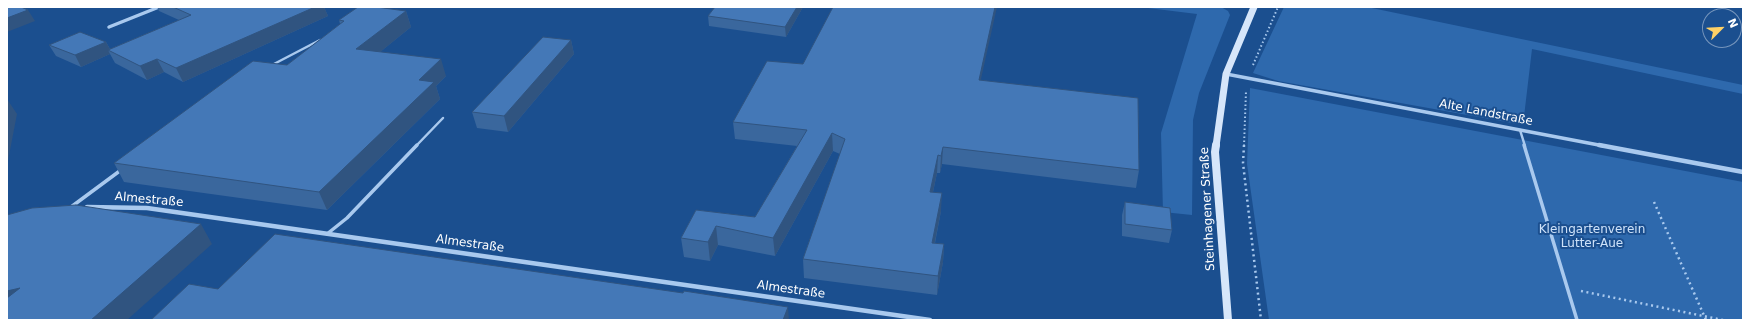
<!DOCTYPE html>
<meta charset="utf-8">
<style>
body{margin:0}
#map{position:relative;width:1750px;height:327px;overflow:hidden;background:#1b4f8f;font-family:"DejaVu Sans",sans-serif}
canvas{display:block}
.frame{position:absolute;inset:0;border:8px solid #fff;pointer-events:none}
.north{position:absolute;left:1702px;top:8px;width:40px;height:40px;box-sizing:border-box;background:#1b4f8f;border:1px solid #7695bc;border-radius:50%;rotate:66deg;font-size:11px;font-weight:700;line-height:16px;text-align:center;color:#fff}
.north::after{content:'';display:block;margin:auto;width:14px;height:18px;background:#ffd166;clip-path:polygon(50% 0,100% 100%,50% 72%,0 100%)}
</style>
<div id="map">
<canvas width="1750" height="327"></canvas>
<div class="frame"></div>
<div class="north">N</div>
</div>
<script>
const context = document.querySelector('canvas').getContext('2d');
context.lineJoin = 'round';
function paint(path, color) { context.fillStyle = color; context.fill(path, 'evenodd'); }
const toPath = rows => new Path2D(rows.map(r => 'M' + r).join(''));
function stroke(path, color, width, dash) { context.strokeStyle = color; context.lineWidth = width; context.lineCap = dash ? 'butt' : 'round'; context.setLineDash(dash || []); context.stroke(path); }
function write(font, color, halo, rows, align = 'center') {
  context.font = font + ' "DejaVu Sans",sans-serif'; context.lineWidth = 4; context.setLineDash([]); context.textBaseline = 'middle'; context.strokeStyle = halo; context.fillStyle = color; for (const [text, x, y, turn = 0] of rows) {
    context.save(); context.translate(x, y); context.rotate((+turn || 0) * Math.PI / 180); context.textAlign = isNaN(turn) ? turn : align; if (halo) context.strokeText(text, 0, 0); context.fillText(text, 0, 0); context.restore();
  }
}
paint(toPath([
 [1140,7,1221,7,1228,11,1230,15,1199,93,1193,120,1192,215,1163,212,1161,133,1197,14],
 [1284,7,1367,7,1743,85,1743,94,1532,49,1523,125,1278,81,1253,73],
 [1250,88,1743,182,1743,320,1269,320,1247,164]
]), '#2e69ad');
stroke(toPath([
 [1253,65,1278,7],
 [1244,146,1246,91]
]), '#a9c9ee', 2, [1.5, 2.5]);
stroke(toPath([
 [1244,145,1243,163,1261,320],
 [1654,202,1706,320],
 [1581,291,1723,320]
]), '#a9c9ee', 2.5, [2, 3.5]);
stroke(toPath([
 [272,65,320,40],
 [1520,130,1525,146],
 [416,146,443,118]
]), '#a9c9ee', 2.5);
stroke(toPath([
 [1524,145,1577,320],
 [71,207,121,170],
 [327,234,347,218,417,145]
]), '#a9c9ee', 3.5);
stroke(toPath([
 [109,27,159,7],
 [1226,74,1604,146]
]), '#a9c9ee', 3.5);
stroke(toPath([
 [1599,145,1743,172],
 [87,207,147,208,930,320]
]), '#a9c9ee', 4.5);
stroke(toPath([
 [1216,146,1226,74,1254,7]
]), '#d6e6fa', 7);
stroke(toPath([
 [1216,145,1215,152,1228,320]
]), '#d6e6fa', 8);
paint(toPath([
 [157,7,324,7,328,16,183,82,164,72,147,80,115,63,110,54,81,67,56,56,49,45,106,42,110,49,179,20,159,11],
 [715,7,803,7,786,37,709,26,708,16],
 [406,11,411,27,380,52,446,76,436,86,440,99,327,210,124,182,114,163,287,65,340,24,339,20],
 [571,40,574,54,508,132,477,128,472,112],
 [803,64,981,81,1139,170,1136,188,942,164,940,173,937,173,933,192,941,211,935,243,944,244,943,262,937,295,804,278,803,259,840,154,833,151,775,256,718,245,710,261,684,257,681,238,696,210,755,217,797,146,735,139,733,122],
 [1125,202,1172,230,1169,243,1122,236,1122,215]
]), '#3a679d');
paint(toPath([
 [315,7,324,7,328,16,183,82,176,68],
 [797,7,803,7,786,37,785,27],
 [995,7,997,7,977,97,979,80],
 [28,10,35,21,7,32,7,18],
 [406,11,411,27,363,66,356,49],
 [571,40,574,54,508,132,504,116],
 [106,42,111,51,108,50,110,54,81,67,75,55],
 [157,59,164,72,147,80,140,66],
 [441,59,446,76,436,86,440,99,327,210,319,192,419,80],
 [7,99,17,114,7,166],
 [832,133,833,151,775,256,773,238],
 [943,147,942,164,940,173,941,156],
 [938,155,937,173,929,210,930,192],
 [942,193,941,211,931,261,932,243],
 [201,224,212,244,127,320,91,320],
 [716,226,718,245,710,261,708,242],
 [944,244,943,262,937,295,938,276],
 [20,288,7,315,7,291],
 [788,307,789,320,783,320]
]), '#305480');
const building = toPath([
 [7,7,21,7,28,10,7,18,7,7],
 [173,7,315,7,176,68,157,59,140,66,108,50,191,15,173,7],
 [358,7,376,7,406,11,356,49,441,59,419,80,434,82,319,192,114,163,253,61,287,65,344,21,339,20,358,7],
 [715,7,797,7,785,27,708,16,715,7],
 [833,7,995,7,979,80,1138,98,1139,170,943,147,941,156,938,155,930,192,942,193,932,243,944,244,938,276,803,259,845,139,832,133,773,238,716,226,708,242,681,238,696,210,755,217,807,130,733,122,767,61,803,64,833,7],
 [80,32,106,42,75,55,49,45,80,32],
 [543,37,571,40,504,116,472,112,543,37],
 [1125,202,1170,208,1172,230,1125,224,1125,202],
 [76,205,201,224,91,320,7,320,7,298,20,288,7,291,7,215,32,208,76,205],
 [275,234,683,293,684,291,788,307,783,320,151,320,189,284,218,289,275,234]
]);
paint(building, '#4478b7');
stroke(building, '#305480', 1);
write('12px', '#fff', '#1b4f8f', [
 ["Alte Landstraße",1486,113,11],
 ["Almestraße",149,200,5],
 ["Steinhagener Straße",1208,209,-93],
 ["Almestraße",470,244,8],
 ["Almestraße",791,290,8]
]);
write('12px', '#cfe3fa', '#1b4f8f', [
 ["Kleingartenverein",1592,230],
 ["Lutter-Aue",1592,244]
]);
</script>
